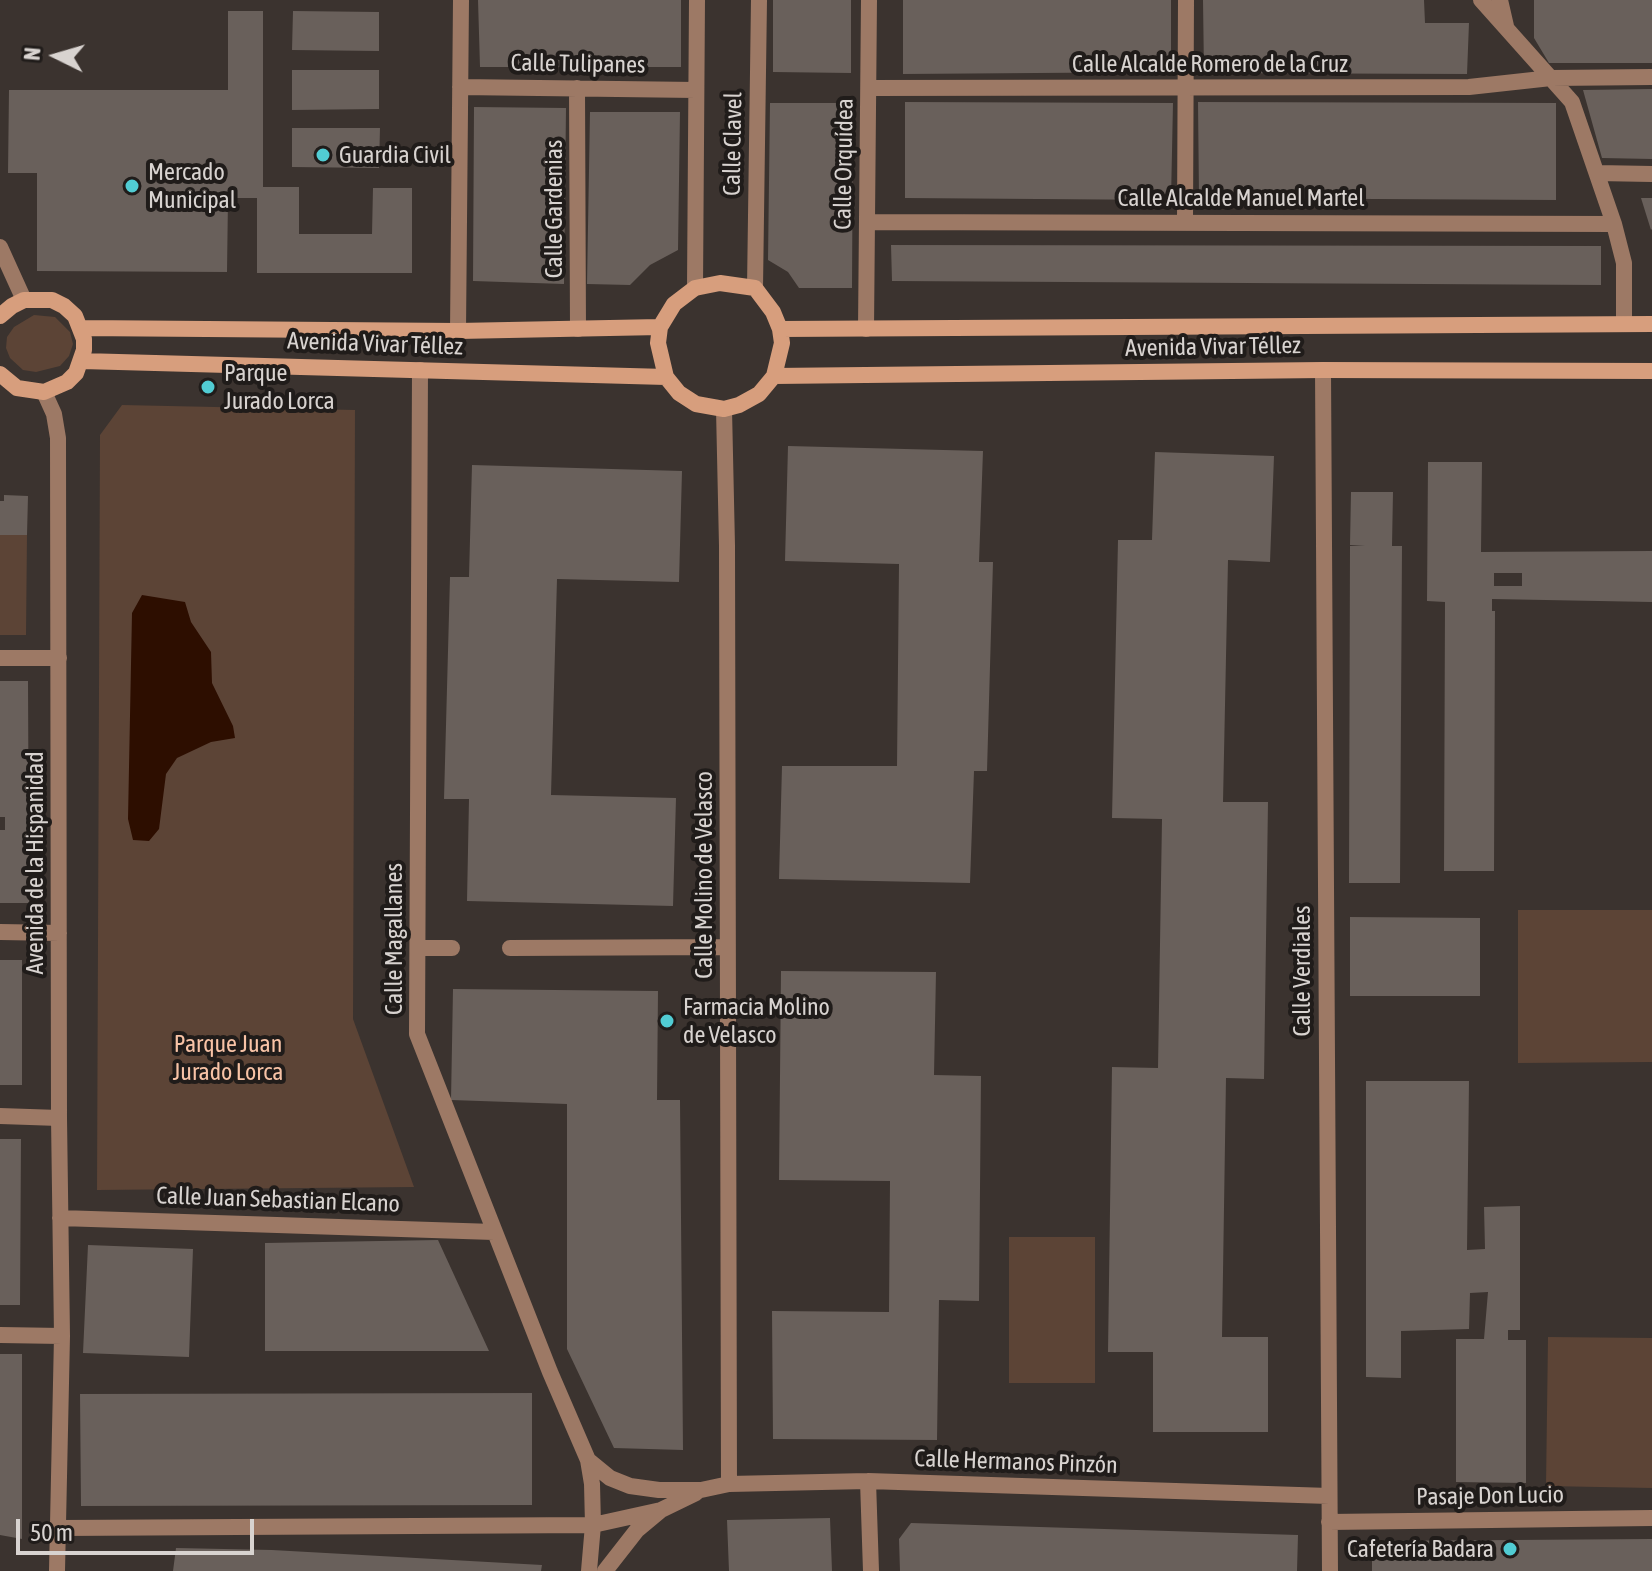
<!DOCTYPE html>
<meta charset="utf-8">
<style>
body{margin:0}
#map{position:relative;width:1652px;height:1571px;overflow:hidden;background:#3b332f;font-family:"Asap Condensed",sans-serif}
canvas{display:block}
.north{position:absolute;left:16px;top:16px;width:80px;height:80px;-webkit-text-stroke:6px #201c1a;paint-order:stroke;rotate:275deg;font-size:22px;font-weight:700;line-height:32px;text-align:center;color:#d8d3d0}
.north::after{content:'';display:block;margin:auto;width:28px;height:36px;background:#d8d3d0;clip-path:polygon(50% 0,100% 100%,50% 72%,0 100%)}
.scale{position:absolute;left:16px;top:1519px;width:238px;height:36px;box-sizing:border-box;border:4px solid #d8d3d0;border-top:0;padding-left:10px;font-size:24px;line-height:28px;white-space:nowrap;color:#d8d3d0;-webkit-text-stroke:6px #201c1a;paint-order:stroke}
</style>
<div id="map">
<canvas width="1652" height="1571"></canvas>
<div class="north">N</div>
<div class="scale">50 m</div>
</div>
<script>
const context = document.querySelector('canvas').getContext('2d');
context.lineJoin = 'round';
function paint(path, color) { context.fillStyle = color; context.fill(path, 'evenodd'); }
const toPath = rows => new Path2D(rows.map(r => 'M' + r).join(''));
function stroke(path, color, width, dash) { context.strokeStyle = color; context.lineWidth = width; context.lineCap = dash ? 'butt' : 'round'; context.setLineDash(dash || []); context.stroke(path); }
function write(font, color, halo, rows, align = 'center') {
  context.font = font + ' "Asap Condensed",sans-serif'; context.lineWidth = 8; context.setLineDash([]); context.textBaseline = 'middle'; context.strokeStyle = halo; context.fillStyle = color; for (const [text, x, y, turn = 0] of rows) {
    context.save(); context.translate(x, y); context.rotate((+turn || 0) * Math.PI / 180); context.textAlign = isNaN(turn) ? turn : align; if (halo) context.strokeText(text, 0, 0); context.fillText(text, 0, 0); context.restore();
  }
}
paint(toPath([
 [34,315,55,317,70,332,73,344,69,356,60,366,36,372,23,370,10,358,6,348,7,337,14,327],
 [122,405,355,410,353,1019,414,1187,97,1190,100,435],
 [0,535,27,535,26,635,0,635],
 [1518,910,1652,910,1652,1062,1518,1063],
 [1009,1237,1095,1237,1095,1383,1009,1383],
 [1548,1337,1652,1338,1652,1488,1546,1486]
]), '#5c4436');
paint(toPath([
 [142,595,185,602,191,622,211,652,212,683,233,726,235,738,211,742,177,758,166,774,159,829,149,841,133,840,128,819,132,613]
]), '#2d0e00');
paint(toPath([
 [478,0,681,0,681,67,480,67],
 [773,0,851,0,851,73,773,72],
 [903,0,1171,0,1171,72,903,74],
 [1203,0,1424,0,1425,23,1469,23,1467,74,1204,73],
 [1534,0,1652,0,1652,63,1549,63,1534,38],
 [228,11,263,11,263,187,299,187,299,234,372,234,373,188,412,188,412,273,257,273,257,198,228,198,227,272,37,271,37,173,8,173,9,90,228,90],
 [293,11,379,12,379,51,292,50],
 [292,70,379,70,379,109,292,110],
 [1652,89,1652,159,1602,158,1583,90],
 [905,102,1173,103,1171,200,905,198],
 [1198,102,1556,103,1556,200,1199,198],
 [770,103,853,103,852,288,799,288,788,272,768,260],
 [474,107,566,108,564,284,473,281],
 [590,112,680,112,678,250,650,265,630,285,587,284],
 [292,128,380,128,379,168,292,167],
 [1641,198,1652,198,1652,229,1651,230],
 [891,245,1601,246,1601,285,892,281],
 [788,446,983,451,979,562,993,562,987,771,974,771,970,883,779,879,782,766,897,766,899,564,785,561],
 [1155,452,1274,456,1270,562,1228,560,1223,802,1268,802,1264,1079,1226,1078,1222,1337,1268,1337,1268,1432,1153,1432,1153,1352,1108,1352,1112,1067,1158,1068,1162,819,1112,818,1118,540,1152,540],
 [1428,462,1482,462,1481,552,1652,551,1652,602,1492,599,1492,611,1495,611,1494,871,1444,871,1445,602,1427,601],
 [1494,573,1522,573,1522,586,1494,586],
 [472,465,682,471,679,582,557,579,551,795,676,798,673,906,467,901,469,799,444,799,450,577,469,577],
 [1351,492,1393,492,1392,546,1402,546,1400,883,1349,883,1350,546,1365,545,1350,545],
 [4,495,28,496,27,535,0,535,0,501,4,501],
 [0,681,28,681,29,903,0,903,0,830,5,830,5,817,0,817],
 [1350,917,1480,918,1480,996,1350,996],
 [0,960,22,960,22,1085,0,1085],
 [781,971,936,972,934,1075,981,1076,979,1301,939,1300,937,1440,773,1439,772,1311,889,1312,890,1181,779,1180],
 [453,989,658,991,657,1100,680,1100,683,1450,614,1448,567,1349,567,1104,451,1100],
 [1366,1081,1469,1081,1467,1250,1485,1249,1484,1207,1520,1206,1520,1330,1508,1330,1508,1340,1526,1340,1526,1483,1456,1482,1456,1339,1484,1339,1488,1292,1470,1293,1469,1329,1401,1331,1401,1378,1366,1377],
 [0,1139,21,1139,20,1305,0,1305],
 [438,1240,489,1351,265,1351,265,1243],
 [88,1245,193,1249,189,1357,83,1353],
 [0,1354,22,1354,22,1539,0,1535],
 [532,1393,532,1505,81,1506,80,1394],
 [830,1518,832,1571,729,1571,727,1520],
 [911,1523,1298,1535,1297,1571,900,1571,899,1539],
 [1652,1539,1652,1571,1372,1571,1372,1541],
 [176,1548,272,1550,542,1565,541,1571,173,1571]
]), '#69605b');
stroke(toPath([
 [1481,0,1572,102,1614,224,1624,263,1624,324],
 [1500,0,1506,26],
 [460,87,696,90],
 [577,88,578,329],
 [869,88,1469,87,1551,78,1652,77],
 [1597,173,1652,174],
 [867,222,1614,224],
 [1185,222,1186,0],
 [0,247,24,300],
 [695,288,697,0],
 [755,288,759,0],
 [866,329,869,0],
 [458,331,461,0],
 [420,370,417,1034,550,1372,588,1460,592,1484,593,1525,589,1571],
 [1323,370,1330,1571],
 [44,392,54,414,58,438,59,1118,62,1336,57,1571],
 [724,409,727,546,729,1484],
 [0,658,59,658],
 [0,932,59,933],
 [418,948,452,948],
 [510,948,727,947],
 [0,1116,59,1118],
 [60,1218,494,1232],
 [0,1335,62,1336],
 [588,1460,610,1478,630,1486,659,1490,701,1490,729,1484,868,1481,1329,1496],
 [868,1481,871,1571],
 [1329,1522,1652,1518],
 [60,1528,593,1525,661,1510],
 [605,1571,637,1530,661,1510,696,1493]
]), '#9d7965', 16);
stroke(toPath([
 [720,283,755,288,773,312,780,329,782,343,774,376,759,394,739,405,724,409,696,404,679,393,666,377,658,343,660,327,674,304,695,288,720,283],
 [0,316,12,306,24,300,52,300,64,306,75,316,84,339,84,350,76,373,67,382,44,392,17,388,0,374],
 [81,328,458,331,660,327],
 [780,329,1652,324],
 [82,361,666,377],
 [774,376,1323,370,1652,371]
]), '#d79e7d', 16);
for (const [x, y, r, color] of [
 [323,155,8,"#51ccd3"],
 [132,186,8,"#51ccd3"],
 [208,387,8,"#51ccd3"],
 [667,1021,8,"#51ccd3"],
 [1510,1549,8,"#51ccd3"]
]) { const dot = new Path2D(); dot.arc(x, y, r, 0, 2 * Math.PI); context.fillStyle = color; context.fill(dot); stroke(dot, '#201c1a', 3); }
write('24px', '#d8d3d0', '#201c1a', [
 ["Calle Tulipanes",578,64,1],
 ["Calle Alcalde Romero de la Cruz",1210,64],
 ["Calle Clavel",733,144,-89],
 ["Calle Orquídea",844,164,-89],
 ["Calle Alcalde Manuel Martel",1241,198],
 ["Calle Gardenias",554,209,-90],
 ["Avenida Vivar Téllez",375,344,2],
 ["Avenida Vivar Téllez",1213,347,-1],
 ["Avenida de la Hispanidad",35,863,-90],
 ["Calle Molino de Velasco",704,875,-90],
 ["Calle Magallanes",394,939,-90],
 ["Calle Verdiales",1302,971,-90],
 ["Calle Juan Sebastian Elcano",278,1200,2],
 ["Calle Hermanos Pinzón",1016,1462,2],
 ["Pasaje Don Lucio",1490,1496,-1]
]);
write('24px', '#d8d3d0', '#201c1a', [
 ["Guardia Civil",339,155],
 ["Mercado",148,172],
 ["Municipal",148,200],
 ["Parque",224,373],
 ["Jurado Lorca",224,401],
 ["Farmacia Molino",683,1007],
 ["de Velasco",683,1035],
 ["Cafetería Badara",1494,1549,"right"]
], 'left');
write('24px', '#f8c3a6', '#201c1a', [
 ["Parque Juan",228,1044],
 ["Jurado Lorca",228,1072]
]);
</script>
